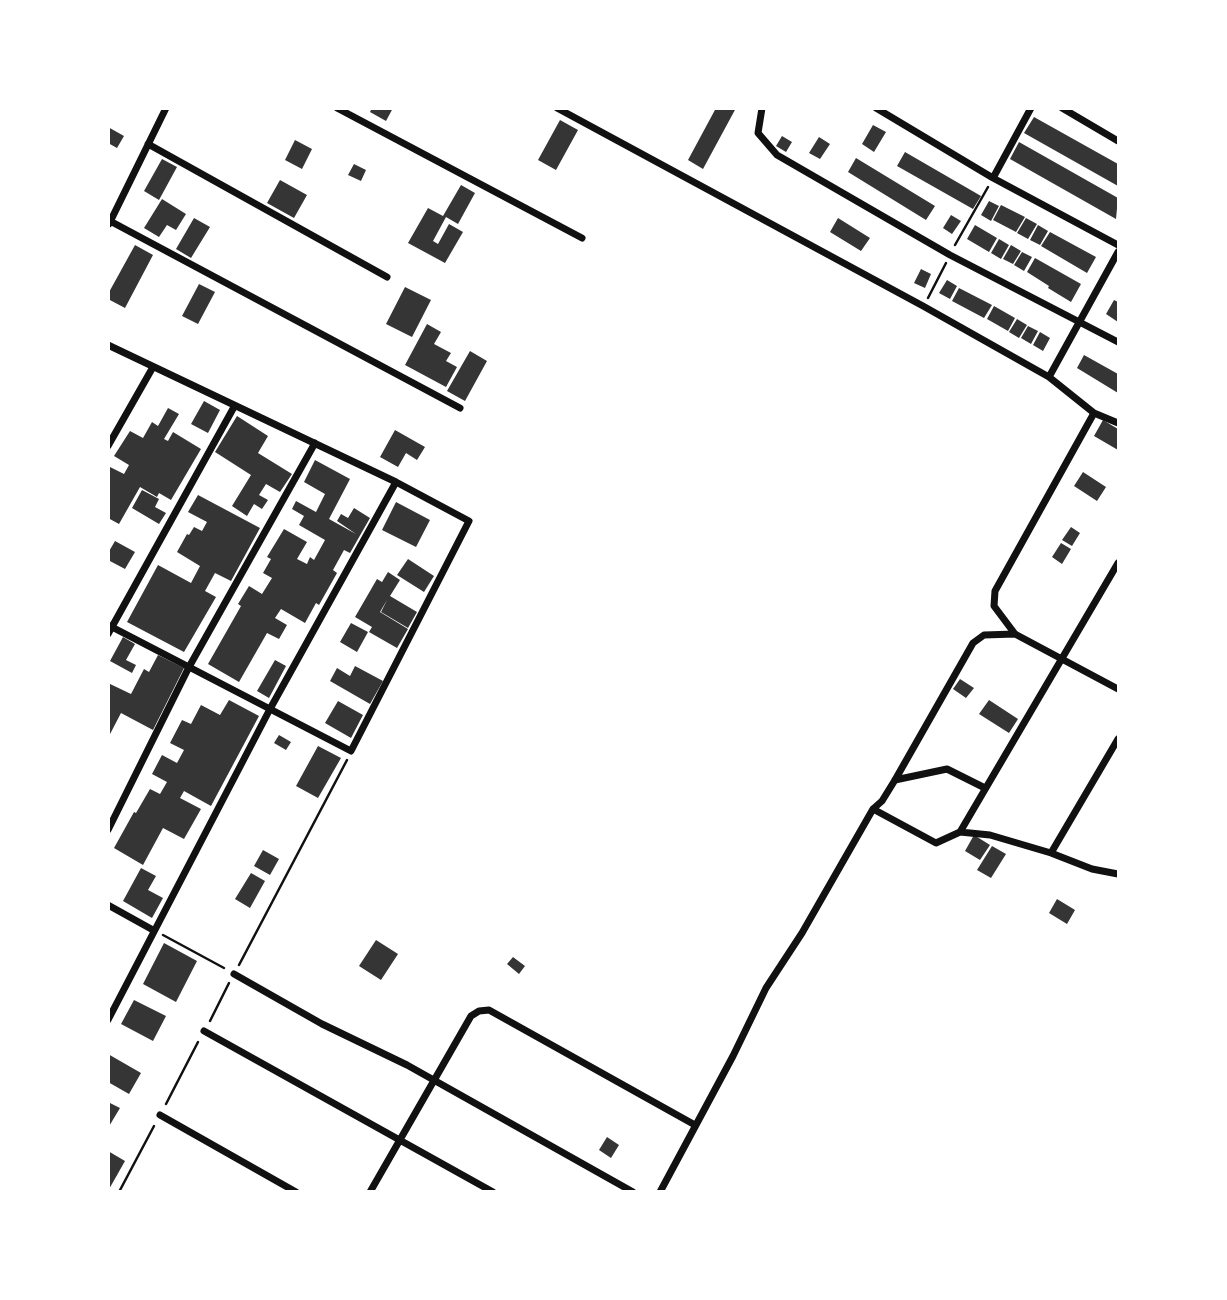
<!DOCTYPE html>
<style>
body{margin:0}
#map{position:relative;width:1227px;height:1300px;overflow:hidden;background:#fff;font-family:"Source Sans 3",sans-serif}
canvas{display:block}
.frame{position:absolute;inset:0;border:110px solid #fff;pointer-events:none}
</style>
<div id="map">
<canvas width="1227" height="1300"></canvas>
<div class="frame"></div>
</div>
<script>
const context = document.querySelector('canvas').getContext('2d');
context.lineJoin = 'round';
function paint(path, color) { context.fillStyle = color; context.fill(path, 'evenodd'); }
const toPath = rows => new Path2D(rows.map(r => 'M' + r).join(''));
function stroke(path, color, width, dash) { context.strokeStyle = color; context.lineWidth = width; context.lineCap = dash ? 'butt' : 'round'; context.setLineDash(dash || []); context.stroke(path); }
paint(toPath([
 [372,108,393,108,386,121,370,112],
 [716,108,736,108,703,169,688,160],
 [1034,117,1118,164,1118,186,1024,133],
 [560,120,578,130,556,170,538,160],
 [873,125,886,132,874,152,862,144],
 [108,127,124,136,117,148,108,143],
 [782,136,792,142,786,152,776,146],
 [819,137,830,144,820,159,809,153],
 [295,140,312,149,302,169,285,160],
 [1019,142,1118,198,1116,219,1010,159],
 [905,152,981,196,973,209,897,166],
 [856,158,935,206,926,220,848,172],
 [162,159,177,167,159,200,144,191],
 [354,164,366,170,361,181,348,175],
 [280,180,307,195,294,218,267,203],
 [461,185,475,193,458,224,446,217,433,241,438,244,449,224,463,232,445,263,408,243,428,208,443,216],
 [162,199,186,214,176,230,167,225,159,237,144,228],
 [989,201,999,206,991,221,981,215],
 [1001,205,1025,217,1016,232,993,220],
 [951,215,961,221,952,234,943,228],
 [194,218,210,227,191,258,176,249],
 [838,218,870,238,861,251,830,232],
 [1026,218,1037,224,1028,239,1017,233],
 [975,225,997,238,989,252,967,239],
 [1038,225,1048,231,1040,245,1030,240],
 [1050,232,1096,257,1087,273,1041,246],
 [999,239,1009,245,1001,259,991,253],
 [135,245,153,255,125,308,108,299,108,294],
 [1011,245,1021,251,1013,264,1003,259],
 [1022,252,1032,257,1024,271,1014,265],
 [1035,258,1081,284,1071,302,1048,288,1049,286,1027,272],
 [921,269,931,274,925,288,914,283],
 [947,280,957,286,950,299,939,293],
 [199,284,215,292,198,324,182,316],
 [405,287,431,300,412,337,386,324],
 [959,288,992,305,984,318,952,301],
 [1114,300,1118,302,1118,322,1106,314],
 [994,306,1015,318,1008,331,987,319],
 [1017,319,1027,325,1019,338,1009,332],
 [427,324,441,332,434,344,451,353,446,361,457,367,446,387,405,365],
 [1028,326,1038,331,1031,344,1021,338],
 [1040,332,1050,338,1043,351,1033,345],
 [470,351,487,361,465,401,447,391],
 [1084,355,1118,374,1118,393,1077,368],
 [204,401,220,410,208,433,191,424],
 [168,408,179,414,164,439,168,441,173,432,201,449,171,500,159,493,157,497,140,487,119,524,108,518,108,466,124,474,129,465,114,456,130,431,143,438,152,422,158,426],
 [237,416,268,436,258,453,292,474,280,492,266,484,259,495,268,500,262,509,254,504,247,516,232,506,251,475,215,452],
 [1103,420,1118,429,1118,450,1094,436],
 [395,430,425,447,417,460,406,453,398,467,380,457],
 [315,460,350,479,329,519,356,534,337,521,341,514,348,518,354,508,370,518,350,553,344,550,333,570,337,573,319,605,316,603,305,623,281,609,275,618,287,625,279,639,267,633,239,682,208,664,241,606,238,604,249,586,262,594,272,578,263,573,271,559,267,557,284,529,307,542,297,559,307,564,310,557,314,560,325,540,299,525,304,516,292,509,296,501,316,512,325,494,304,482],
 [1083,472,1106,487,1097,501,1074,486],
 [142,490,159,499,155,507,166,513,159,524,132,508],
 [198,495,260,528,231,581,215,573,205,591,216,597,184,652,127,622,158,565,191,583,200,566,177,552,187,534,189,535,194,527,202,531,207,522,188,512],
 [396,502,430,520,416,547,382,530],
 [1071,527,1080,533,1072,546,1062,540],
 [115,541,135,552,125,569,108,560,108,553],
 [1061,543,1071,549,1062,564,1052,557],
 [408,559,434,576,424,592,397,575],
 [388,572,400,580,390,596,417,612,408,628,381,612,387,600,380,612,408,629,397,648,369,632,372,627,355,617,377,579,382,582],
 [351,623,368,632,357,652,340,642],
 [123,637,135,644,126,660,136,665,132,673,110,661],
 [158,655,184,668,153,730,121,713,108,738,108,683,131,694,144,669,149,672],
 [275,660,286,666,269,698,257,691],
 [355,666,383,681,370,704,330,681,337,668,350,676],
 [960,679,974,688,966,698,953,689],
 [229,700,259,716,211,806,184,791,180,798,201,809,184,839,163,828,143,865,114,848,134,812,136,813,150,789,160,794,167,782,152,774,162,755,177,763,184,750,170,743,182,720,191,724,201,705,220,715],
 [989,700,1018,719,1009,733,979,714],
 [338,701,363,715,351,738,325,723],
 [279,735,291,742,286,750,274,743],
 [318,746,341,758,318,798,296,786],
 [974,835,990,845,980,860,965,851],
 [992,846,1006,854,991,878,977,870],
 [263,850,279,859,270,875,254,866],
 [141,868,156,876,148,890,163,898,152,918,123,901],
 [251,873,265,881,250,908,235,899],
 [1057,899,1075,910,1067,924,1049,913],
 [376,940,398,954,381,980,359,966],
 [164,943,197,961,176,1002,143,984],
 [513,957,525,966,519,974,507,964],
 [134,1000,166,1016,153,1041,121,1024],
 [108,1054,141,1073,129,1094,108,1082],
 [108,1102,120,1108,108,1128],
 [607,1137,619,1145,611,1158,599,1150],
 [108,1151,125,1161,108,1191]
]), '#353535');
stroke(toPath([
 [955,245,988,187],
 [928,298,946,263],
 [163,935,224,968],
 [239,965,347,760],
 [210,1021,229,983],
 [166,1104,198,1042],
 [119,1192,154,1126]
]), '#111', 2.5);
stroke(toPath([
 [337,108,582,238],
 [557,108,923,306,1049,377,1094,413,1118,423],
 [762,108,758,133,777,155,950,255,1118,342],
 [876,108,993,178,1118,245],
 [1062,108,1118,141],
 [148,144,387,277],
 [993,178,1031,108],
 [110,221,460,408],
 [109,224,166,108],
 [108,345,396,482,469,521,351,751,108,625],
 [1049,377,1118,252],
 [1094,413,995,591,994,606,1015,634,1118,689],
 [108,446,153,367],
 [108,634,234,407],
 [1015,634,984,635,973,643,895,780,882,801,873,809,936,843,960,832,990,835,1051,853,1092,869,1118,874],
 [895,780,947,769,985,788],
 [108,830,189,667,315,443],
 [960,832,1118,563],
 [1051,853,1118,739],
 [108,905,153,930],
 [234,974,322,1024,407,1065,633,1192],
 [108,1020,270,709,396,482],
 [204,1031,493,1192],
 [160,1115,296,1192],
 [370,1192,471,1016,479,1011,489,1010,695,1125],
 [660,1192,733,1056,766,988,802,933,873,809]
]), '#111', 7);
</script>
